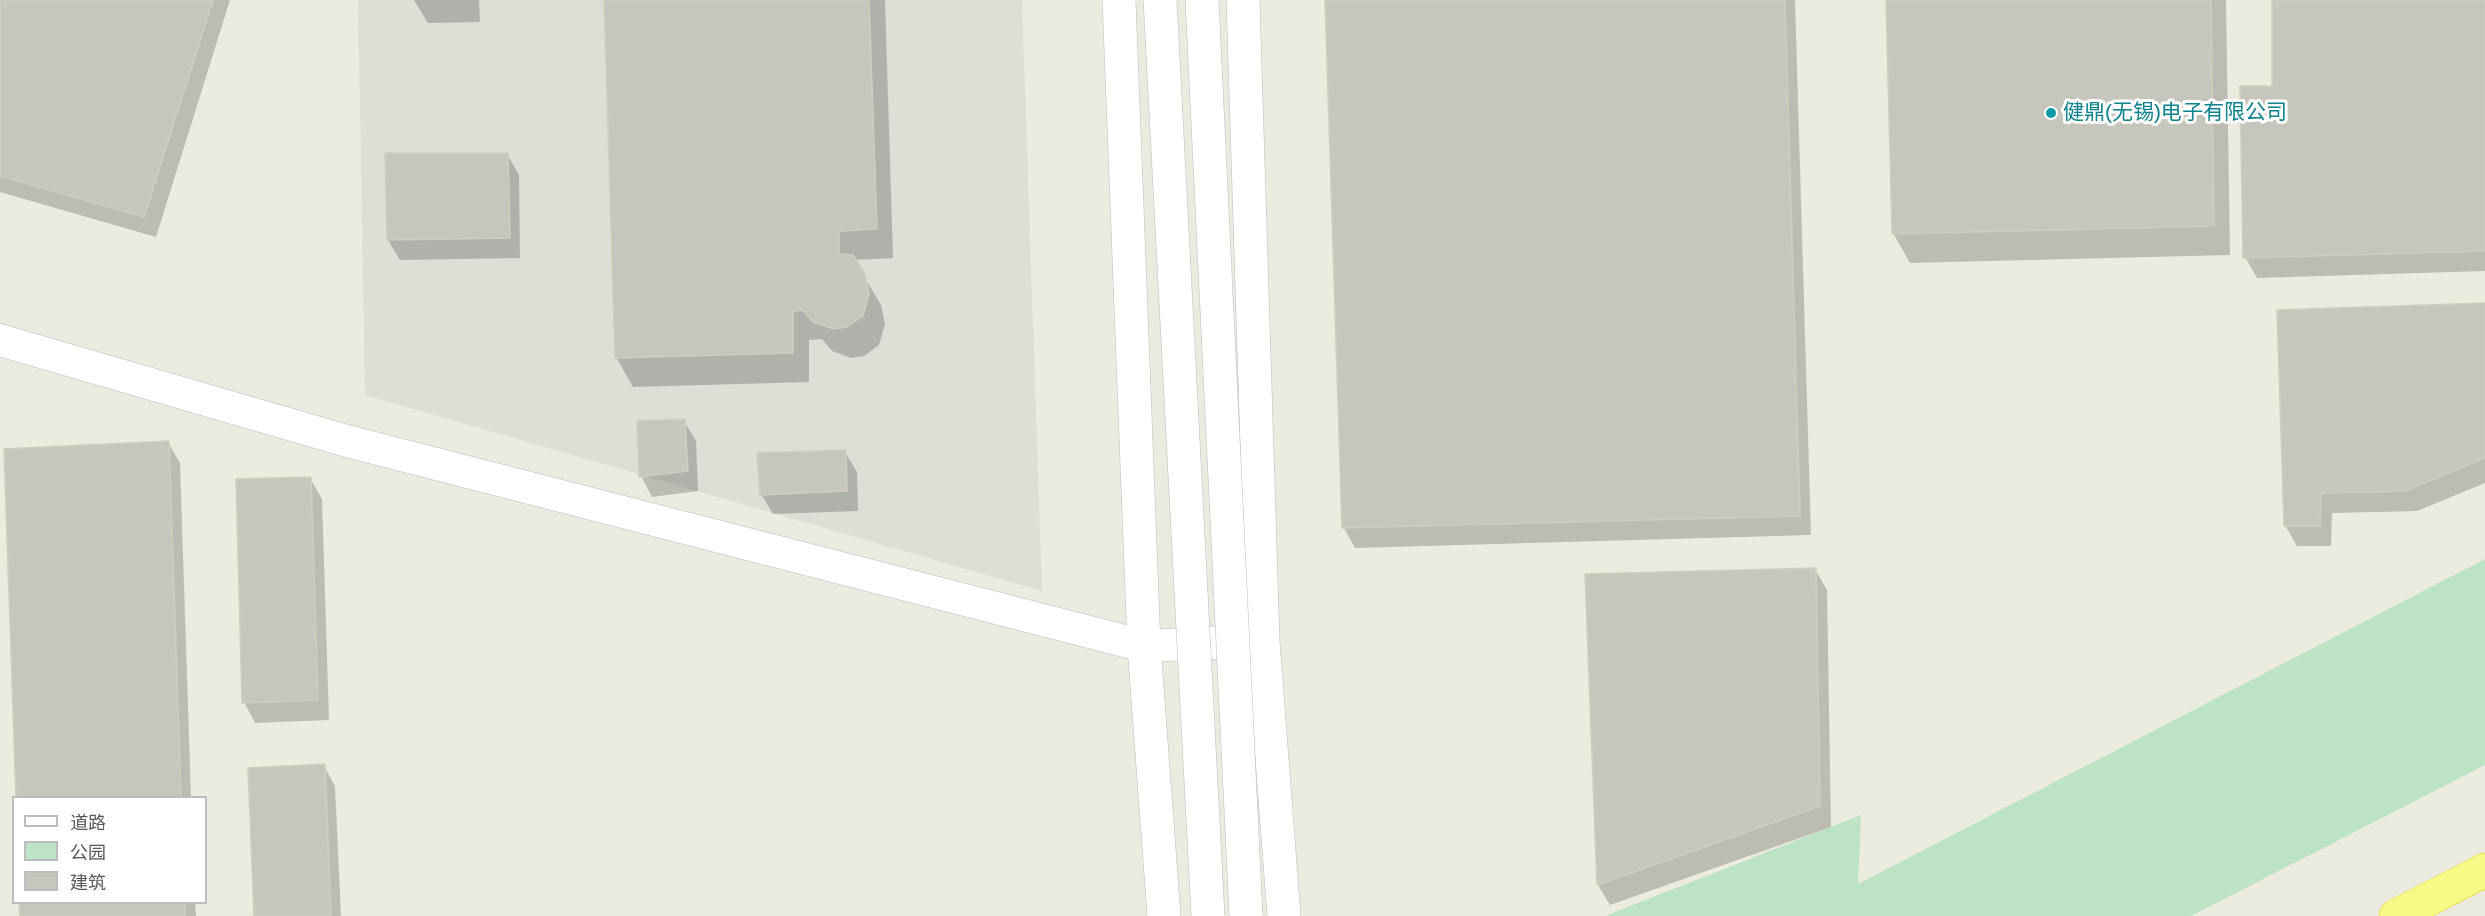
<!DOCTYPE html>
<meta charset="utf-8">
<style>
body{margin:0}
#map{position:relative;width:2485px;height:916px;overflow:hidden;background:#ebebdf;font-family:Helvetica,"Noto Sans SC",sans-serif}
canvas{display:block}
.legend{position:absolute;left:12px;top:796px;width:195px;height:108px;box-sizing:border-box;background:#fff;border:2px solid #bcbdbf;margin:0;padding:8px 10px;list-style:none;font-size:18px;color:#585a60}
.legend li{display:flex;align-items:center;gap:12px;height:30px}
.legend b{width:30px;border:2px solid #bcbdbf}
</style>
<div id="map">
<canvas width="2485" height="916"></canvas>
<ul class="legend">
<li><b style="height:8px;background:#fff"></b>道路</li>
<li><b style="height:16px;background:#bce3c6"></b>公园</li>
<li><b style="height:16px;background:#c6c6bc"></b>建筑</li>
</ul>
</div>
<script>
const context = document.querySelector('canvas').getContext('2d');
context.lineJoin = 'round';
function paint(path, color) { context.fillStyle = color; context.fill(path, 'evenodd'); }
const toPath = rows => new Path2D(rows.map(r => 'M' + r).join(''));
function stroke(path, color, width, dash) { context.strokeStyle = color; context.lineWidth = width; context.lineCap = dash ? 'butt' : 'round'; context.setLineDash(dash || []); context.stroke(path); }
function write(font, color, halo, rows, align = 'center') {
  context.font = font + ' Helvetica,"Noto Sans SC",sans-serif'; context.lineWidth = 6; context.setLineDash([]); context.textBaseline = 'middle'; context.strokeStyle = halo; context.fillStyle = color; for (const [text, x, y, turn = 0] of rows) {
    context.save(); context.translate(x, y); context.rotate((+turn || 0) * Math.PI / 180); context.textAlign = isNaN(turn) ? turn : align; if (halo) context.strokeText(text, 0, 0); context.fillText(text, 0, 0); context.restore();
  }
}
paint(toPath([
 [358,0,1022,0,1042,591,365,395]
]), '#deded7');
paint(toPath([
 [2485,559,2485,765,2191,916,1605,916,1861,815,1858,884]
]), '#bce3c6');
paint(toPath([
 [0,0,230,0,156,237,0,192],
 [414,0,479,0,480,22,428,23],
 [605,0,885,0,893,258,854,260,881,305,885,324,879,345,864,356,851,358,832,351,822,339,809,340,809,382,633,387,616,357],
 [1327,0,1795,0,1811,535,1355,548,1344,528],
 [1888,0,2226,0,2230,255,1910,263,1893,233],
 [2273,0,2485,0,2485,271,2257,278,2245,257,2273,87],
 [507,154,519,175,520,258,400,260,388,240,386,155],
 [2485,305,2485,483,2417,511,2332,513,2331,546,2297,546,2285,525],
 [684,421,696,441,698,491,652,497,641,476],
 [168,442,180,463,191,798,17,798],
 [845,452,857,472,858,511,773,514,761,494],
 [310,478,322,499,329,720,255,723,244,702],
 [1815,569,1827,590,1831,827,1610,905,1598,885],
 [324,766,335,786,341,916,255,916],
 [21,902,195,902,196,916,21,916]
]), '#0003');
const building = toPath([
 [0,0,213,0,144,217,0,176,0,0],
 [604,0,869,0,877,229,839,231,839,254,853,255,865,274,869,294,863,316,847,327,834,329,813,322,803,310,793,311,793,353,615,358,604,0],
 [1325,0,1785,0,1800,516,1342,528,1325,0],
 [1886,0,2211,0,2214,226,1892,234,1886,0],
 [2272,0,2485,0,2485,251,2243,258,2240,86,2272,86,2272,0],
 [385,153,508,153,510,238,387,240,385,153],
 [2485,303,2485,458,2405,491,2321,493,2320,526,2284,526,2277,310,2485,303],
 [685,419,688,471,639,477,637,421,685,419],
 [169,441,181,798,16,798,4,449,169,441],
 [846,450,847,491,760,495,757,453,846,450],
 [311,477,318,700,242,703,236,479,311,477],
 [1816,568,1820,806,1597,885,1585,574,1816,568],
 [325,764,331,916,254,916,248,768,325,764],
 [19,902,185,902,185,916,20,916,19,902]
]);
paint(building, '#c6c6bc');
stroke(building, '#cfcebe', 1.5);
const minor = toPath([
 [0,340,347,441,1144,646,1258,641]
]);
const secondary = toPath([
 [1119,0,1144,646,1164,916],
 [1243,0,1263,641,1284,916]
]);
const motorway = toPath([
 [2396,916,2485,870]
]);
stroke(minor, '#babbc1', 33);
stroke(secondary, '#bcbdc5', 34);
stroke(motorway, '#e3d707', 34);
stroke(minor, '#fff', 32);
stroke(secondary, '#fff', 33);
stroke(motorway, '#f9f988', 33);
const secondaryBridge = toPath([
 [1160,0,1208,916],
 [1202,0,1246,916]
]);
stroke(secondaryBridge, '#bcbdc5', 34, []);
stroke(secondaryBridge, '#fff', 33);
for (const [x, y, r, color] of [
 [2051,113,6,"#0f9aa8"]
]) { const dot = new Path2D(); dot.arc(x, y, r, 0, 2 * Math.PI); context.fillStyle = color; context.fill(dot); stroke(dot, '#fff', 2); }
write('21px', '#0d838f', '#fff', [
 ["健鼎(无锡)电子有限公司",2063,113]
], 'left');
</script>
